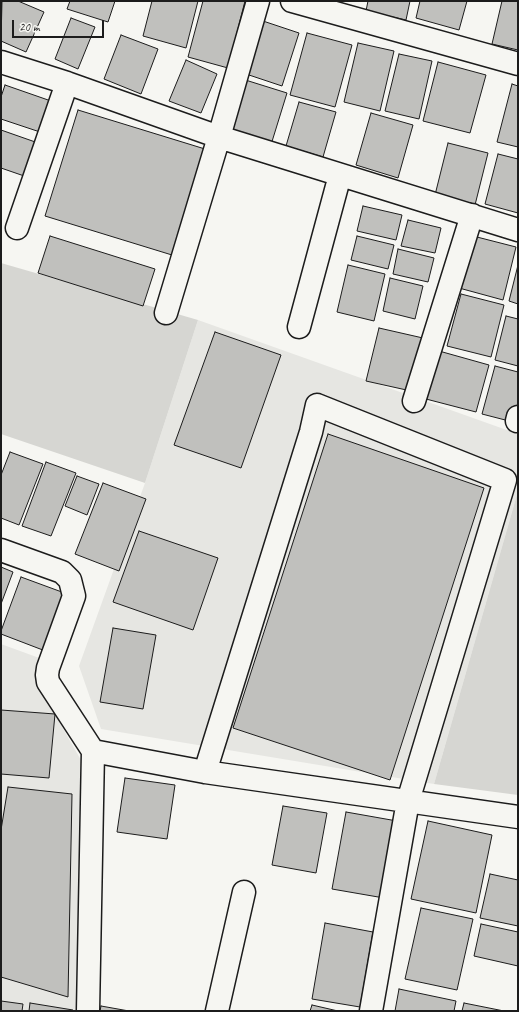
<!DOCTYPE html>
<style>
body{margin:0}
#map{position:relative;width:519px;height:1012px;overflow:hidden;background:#f6f6f2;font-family:Caveat,sans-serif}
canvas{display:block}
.frame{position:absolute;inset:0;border:2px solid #1c1c1c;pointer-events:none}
.scale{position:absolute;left:12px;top:20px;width:92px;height:18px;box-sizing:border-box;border:2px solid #1c1c1c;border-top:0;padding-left:5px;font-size:12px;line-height:14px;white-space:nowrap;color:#1c1c1c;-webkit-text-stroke:3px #f6f6f2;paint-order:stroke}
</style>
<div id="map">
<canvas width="519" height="1012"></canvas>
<div class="frame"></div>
<div class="scale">20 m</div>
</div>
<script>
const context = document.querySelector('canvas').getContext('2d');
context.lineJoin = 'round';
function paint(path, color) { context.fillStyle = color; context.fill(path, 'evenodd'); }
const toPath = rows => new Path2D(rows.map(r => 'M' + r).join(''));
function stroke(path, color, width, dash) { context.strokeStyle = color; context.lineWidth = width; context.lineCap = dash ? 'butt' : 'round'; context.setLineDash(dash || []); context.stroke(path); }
paint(toPath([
 [198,320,518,434,518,491,434,784,101,729,79,666,145,483],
 [1,644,42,659,39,686,82,762,77,1011,1,1011]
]), '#e6e6e2');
paint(toPath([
 [1,263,198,320,145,483,1,434],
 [518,491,518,795,434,784]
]), '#d6d6d2');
const building = toPath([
 [2,1,18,1,44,12,26,52,1,41,2,1],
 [70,1,115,1,108,22,67,9,70,1],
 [152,1,198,1,186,48,143,36,152,1],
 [203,1,245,1,228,68,188,57,203,1],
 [368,1,410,1,406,20,366,11,368,1],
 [420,1,467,1,459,30,416,18,420,1],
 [502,1,518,1,518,50,492,44,502,1],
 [71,18,95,27,78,69,55,59,71,18],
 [260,20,299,33,282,86,243,73,260,20],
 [307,33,352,45,335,107,290,95,307,33],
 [121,35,158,49,141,94,104,79,121,35],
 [358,43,394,51,380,111,344,102,358,43],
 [399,54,432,61,419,119,385,111,399,54],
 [186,60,217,74,201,113,169,101,186,60],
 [438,62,486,75,470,133,423,121,438,62],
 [239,78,287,93,270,148,222,133,239,78],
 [512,84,518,86,518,147,497,142,512,84],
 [5,85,51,101,40,132,1,119,1,97,5,85],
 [299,102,336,112,323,157,286,146,299,102],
 [78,110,205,149,172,255,45,216,78,110],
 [371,113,413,125,398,178,356,165,371,113],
 [1,130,41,144,30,178,1,168,1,130],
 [448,143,488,153,475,205,435,195,448,143],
 [498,154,518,159,518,213,485,204,498,154],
 [363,206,402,215,396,240,357,231,363,206],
 [408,220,441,228,435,253,401,246,408,220],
 [50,236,155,269,143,306,38,273,50,236],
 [357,236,394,245,388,269,351,260,357,236],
 [473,236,516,247,503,300,459,288,473,236],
 [398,249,434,258,428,282,393,274,398,249],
 [348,265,385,274,374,321,337,312,348,265],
 [518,265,518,304,509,301,518,265],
 [390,278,423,286,415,319,383,311,390,278],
 [461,294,504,305,491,357,447,346,461,294],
 [506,316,518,319,518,366,495,360,506,316],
 [379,328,423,338,411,391,366,381,379,328],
 [215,332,281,355,241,468,174,445,215,332],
 [439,351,489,365,476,412,426,399,439,351],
 [495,366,518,372,518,402,513,422,482,414,495,366],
 [328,434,484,488,390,780,233,728,328,434],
 [10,452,43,464,19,525,1,518,1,475,10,452],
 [46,462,76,473,51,536,22,526,46,462],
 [77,476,99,484,87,515,65,506,77,476],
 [103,483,146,499,119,571,75,554,103,483],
 [139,531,218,558,193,630,113,602,139,531],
 [1,567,13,572,1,604,1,567],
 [21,577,70,595,48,652,1,634,1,631,21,577],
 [113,628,156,635,143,709,100,702,113,628],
 [1,710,55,714,49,778,1,774,1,710],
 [125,778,175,785,167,839,117,832,125,778],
 [8,787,72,794,68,997,1,977,1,830,8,787],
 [283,806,327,813,316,873,272,865,283,806],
 [346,812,397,821,384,898,332,889,346,812],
 [428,821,492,835,476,913,411,899,428,821],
 [490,874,518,880,518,926,480,918,490,874],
 [421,908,473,919,457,990,405,979,421,908],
 [325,923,373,932,360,1007,312,999,325,923],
 [481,924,518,932,518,966,474,956,481,924],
 [399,989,456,1001,454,1011,395,1011,399,989],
 [1,1001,23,1004,22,1011,1,1011,1,1001],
 [30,1003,73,1010,73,1011,29,1011,30,1003],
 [464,1003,504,1011,462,1011,464,1003],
 [312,1005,338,1011,310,1011,312,1005],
 [101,1006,129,1011,100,1011,101,1006]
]);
paint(building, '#c0c0bd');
stroke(building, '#1c1c1c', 1);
const minor = toPath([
 [292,1,518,64],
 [1,62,67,83,219,137,518,230],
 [17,228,67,83],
 [166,313,219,137,258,1],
 [299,327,340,175],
 [414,401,472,215],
 [517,421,518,417],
 [1,550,62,572,70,580,74,596,48,668,47,675,48,682,93,751,88,1011],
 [93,751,205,772,518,817],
 [205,772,311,432,317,405,505,480,408,801,371,1011],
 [217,1011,244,892]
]);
stroke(minor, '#1c1c1c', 25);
stroke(minor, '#f6f6f2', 22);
</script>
